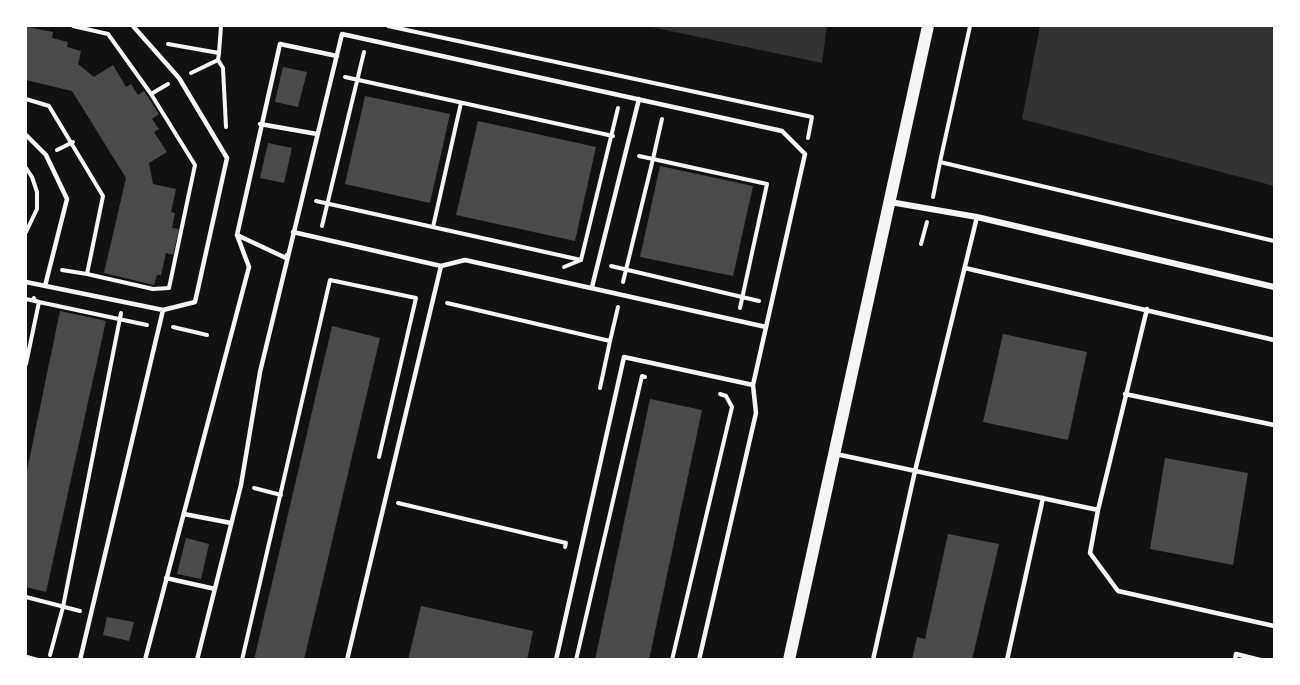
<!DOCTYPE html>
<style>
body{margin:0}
#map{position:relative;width:1300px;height:685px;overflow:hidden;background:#111;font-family:Barlow,sans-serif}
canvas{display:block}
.frame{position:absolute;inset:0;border:27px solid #fff;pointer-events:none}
</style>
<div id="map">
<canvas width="1300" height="685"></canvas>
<div class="frame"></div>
</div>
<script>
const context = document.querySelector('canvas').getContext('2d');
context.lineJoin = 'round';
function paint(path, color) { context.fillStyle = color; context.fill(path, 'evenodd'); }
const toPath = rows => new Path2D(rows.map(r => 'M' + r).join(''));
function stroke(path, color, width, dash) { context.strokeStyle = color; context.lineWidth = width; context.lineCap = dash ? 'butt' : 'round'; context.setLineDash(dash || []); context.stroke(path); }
paint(toPath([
 [647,26,827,26,822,63],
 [1040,26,1274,26,1274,186,1022,119]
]), '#333');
paint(toPath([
 [27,27,53,32,52,38,68,42,67,47,81,51,78,64,94,77,113,65,126,87,131,84,138,95,144,91,159,114,152,119,159,129,154,132,167,152,149,163,153,184,176,189,171,212,175,213,172,228,179,229,173,255,166,253,161,275,157,275,154,285,104,273,126,178,72,91,26,80],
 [283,67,307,72,298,107,275,102],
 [365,96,450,114,430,203,345,184],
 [478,121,596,147,575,241,456,215],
 [268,143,292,148,284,183,260,178],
 [660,166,753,186,733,276,640,257],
 [60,311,106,321,46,592,26,587,26,475],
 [332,326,380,338,304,660,254,660],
 [1003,334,1087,352,1068,440,983,422],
 [650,399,702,410,649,660,595,660],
 [1165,458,1248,473,1233,565,1150,549],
 [948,534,999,544,972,660,912,660,917,637,925,639],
 [186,538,209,544,201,579,177,574],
 [421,606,533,631,527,660,408,660],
 [107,617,134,622,129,641,103,635]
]), '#4a4a4a');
stroke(toPath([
 [388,26,812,117,808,138],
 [168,44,219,53,218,60,223,68,226,127],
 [219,53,221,26],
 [191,73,218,60],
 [345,77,613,136],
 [151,94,168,84],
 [26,99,49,106,103,196,87,274,153,289,169,288,195,165,151,94,108,34,73,26],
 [57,150,73,142],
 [639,156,653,159,662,119],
 [940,162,970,26],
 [26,168,32,177,37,192,37,209,26,232],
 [933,197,940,162,1274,241],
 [316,201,581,260],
 [322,226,364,52],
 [433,227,461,103],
 [921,244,927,222],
 [611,266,759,301],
 [564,267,581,260,618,108],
 [62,270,87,274],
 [623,282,653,159,767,184,740,308],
 [26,299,39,302,33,300,34,298],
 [447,303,610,341,600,388],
 [173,327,207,335],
 [610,341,618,307],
 [26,364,39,302,147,325],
 [254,488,281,495],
 [398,503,566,543,565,547],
 [26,597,80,611],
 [50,655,63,607,121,313],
 [242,660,330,280,416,298,379,457],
 [576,660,642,376,645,377],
 [672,660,732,407,726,396,720,394]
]), '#f5f5f5', 4);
stroke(toPath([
 [260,124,317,134],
 [26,135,46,155,67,199,45,286],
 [293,232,441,266,465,260,766,327],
 [237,235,286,258,287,255],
 [965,268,1274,340],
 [26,282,163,310],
 [592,287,639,99],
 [1125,394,1274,425],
 [836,454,1098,510,1147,309],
 [1098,510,1090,553,1118,591,1274,626],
 [184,514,231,523],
 [166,578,215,589],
 [26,657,37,660],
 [80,660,163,310,195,302,227,158,179,78,133,26],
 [145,660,249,267,237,235,280,44,337,56],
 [197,660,241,485,260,372,342,34,782,131,805,154,753,385,756,413,699,660],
 [347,660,441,266],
 [556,660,624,357,753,385],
 [873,660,915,471,977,217],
 [1007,660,1043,498],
 [1235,660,1236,654,1260,660]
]), '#f5f5f5', 4.5);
stroke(toPath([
 [890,202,977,217,1274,287]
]), '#f5f5f5', 6);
stroke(toPath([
 [789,660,928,26]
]), '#f5f5f5', 12);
</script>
